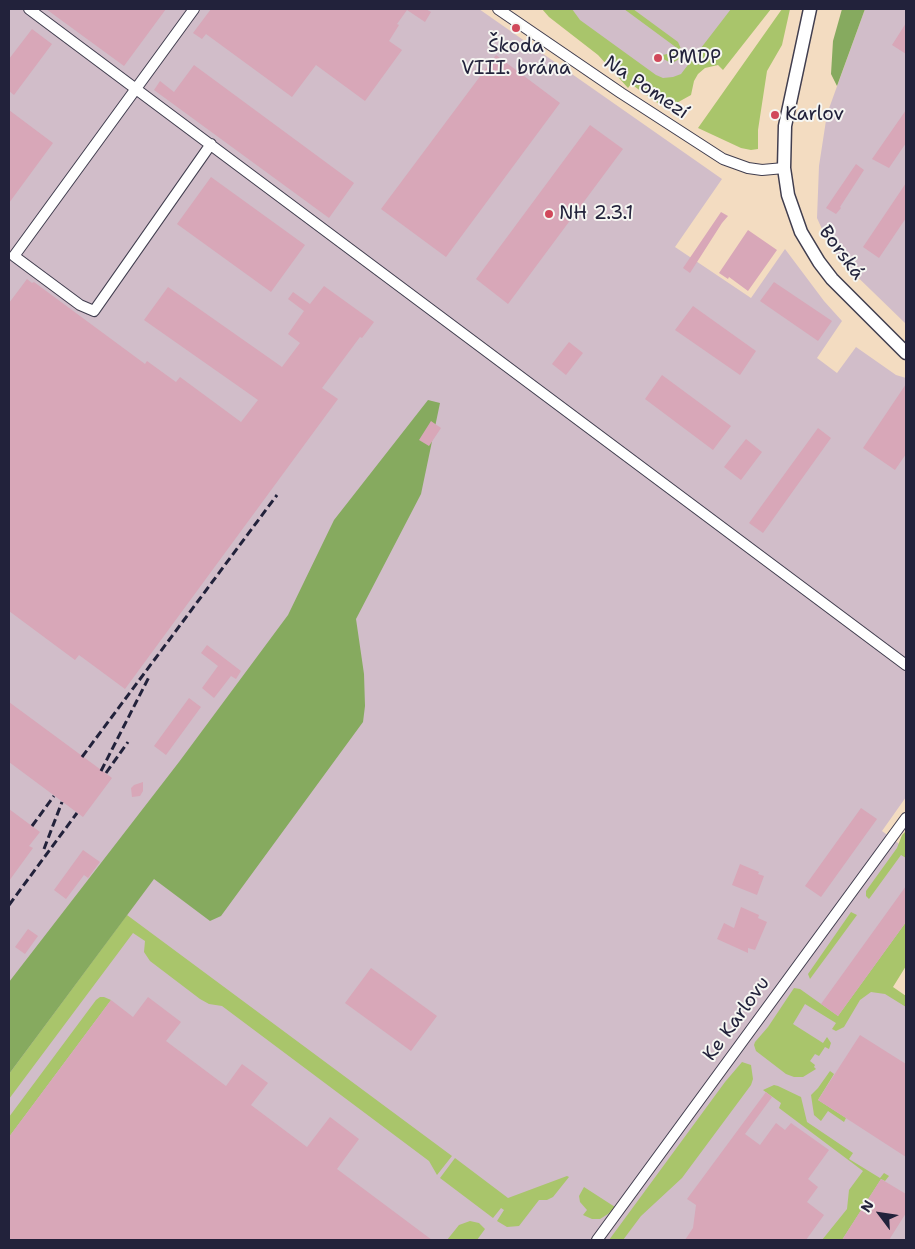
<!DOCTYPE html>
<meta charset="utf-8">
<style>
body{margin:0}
#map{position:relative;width:915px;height:1249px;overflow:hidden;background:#f3dcc1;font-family:"Shantell Sans",sans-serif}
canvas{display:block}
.frame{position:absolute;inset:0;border:10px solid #22223b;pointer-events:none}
.north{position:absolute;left:855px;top:1189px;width:50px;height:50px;-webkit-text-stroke:4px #f6f6f2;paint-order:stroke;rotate:301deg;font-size:14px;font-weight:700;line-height:20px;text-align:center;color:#22223b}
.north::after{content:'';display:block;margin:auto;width:18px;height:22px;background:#22223b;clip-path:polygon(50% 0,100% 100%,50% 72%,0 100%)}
</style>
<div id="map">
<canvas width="915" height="1249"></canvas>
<div class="frame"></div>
<div class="north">N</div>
</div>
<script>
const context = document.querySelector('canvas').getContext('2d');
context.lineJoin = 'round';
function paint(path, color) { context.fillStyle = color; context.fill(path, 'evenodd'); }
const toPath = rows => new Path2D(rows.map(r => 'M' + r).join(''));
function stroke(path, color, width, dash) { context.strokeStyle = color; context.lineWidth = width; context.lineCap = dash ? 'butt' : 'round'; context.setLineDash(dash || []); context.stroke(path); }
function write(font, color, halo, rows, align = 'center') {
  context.font = font + ' "Shantell Sans",sans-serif'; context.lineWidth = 4; context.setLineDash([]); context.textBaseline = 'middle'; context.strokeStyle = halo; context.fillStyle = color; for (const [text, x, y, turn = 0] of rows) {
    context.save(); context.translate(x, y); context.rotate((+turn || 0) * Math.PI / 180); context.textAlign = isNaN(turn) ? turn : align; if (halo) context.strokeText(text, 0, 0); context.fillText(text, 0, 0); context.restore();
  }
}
paint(toPath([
 [9,9,479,9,722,179,675,247,751,298,785,249,824,301,842,321,817,358,837,373,856,347,896,375,906,378,906,797,882,831,906,849,906,951,885,982,906,998,906,1240,9,1240],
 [550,9,740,9,671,102],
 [865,9,906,9,906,324,839,259,826,238,817,218,819,166,827,114]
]), '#d1bdc9');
paint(toPath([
 [542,9,572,9,580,20,656,75,663,78,673,77,681,74,731,9,771,9,723,70,718,65,705,68,698,74,694,81,691,95,673,105,659,104,631,84,628,88,598,55,549,17],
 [624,9,633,9,678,42,682,51,681,58,674,62,669,62,658,56,681,51],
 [782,9,790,9,782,45,767,71,758,130,758,149,751,150,741,148,698,128],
 [906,831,906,858,901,855,869,899,866,896,866,891,897,848,902,835],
 [851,912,857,915,810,979,808,974],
 [127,915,452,1156,437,1175,429,1161,222,1006,209,1004,200,999,150,961,144,952,145,941,133,933,9,1099,9,1074],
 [906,922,906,966,893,987,906,996,906,1007,885,994,871,992,860,1000,844,1027,836,1031,832,1029,836,1023,805,1004,793,1024,823,1043,827,1037,831,1043,829,1049,825,1047,819,1056,815,1054,810,1061,815,1065,814,1067,816,1069,803,1077,794,1077,786,1074,756,1051,754,1045,755,1042,768,1027,794,988,800,989,838,1016],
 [100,997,104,997,111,1000,9,1137,9,1117,96,1000],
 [742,1062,751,1065,753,1079,751,1085,682,1178,641,1216,623,1240,609,1240,725,1082],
 [830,1071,834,1074,818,1100,846,1118,844,1122,828,1111,821,1121,814,1115,811,1095,818,1088],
 [774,1085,778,1086,801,1097,807,1122,853,1153,849,1159,880,1178,884,1173,889,1176,885,1181,881,1179,842,1240,822,1240,847,1209,849,1190,863,1171,779,1108,781,1103,763,1090],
 [455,1158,508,1198,567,1176,569,1177,553,1197,547,1200,539,1200,519,1226,507,1227,497,1221,504,1210,501,1208,493,1218,440,1178],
 [584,1187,615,1207,608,1214,600,1219,592,1219,583,1215,587,1210,580,1202,579,1196],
 [470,1221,479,1223,485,1229,477,1240,447,1240,459,1225]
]), '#a9c56b');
paint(toPath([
 [842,9,865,9,837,86,831,74,833,41],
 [428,400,440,403,421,494,356,619,364,674,365,706,363,722,221,916,210,921,154,879,9,1074,9,982,179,762,288,615,334,520]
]), '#86aa5f');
paint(toPath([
 [46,9,166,9,124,66],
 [211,9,426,9,431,12,425,22,407,10,397,24,399,25,389,41,402,50,365,101,316,65,292,97,206,34,202,39,193,33],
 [906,23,906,54,892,45],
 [32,29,52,44,14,95,9,91,9,59],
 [496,55,560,103,446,257,381,209],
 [194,65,354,183,329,218,154,90,160,81,174,92],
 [9,110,53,143,9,203],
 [906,110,906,143,889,168,872,159],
 [590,125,623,149,508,304,476,279],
 [856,164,864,170,840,207,841,208,836,214,826,208],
 [211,177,305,245,271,292,177,224],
 [906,183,906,218,879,258,863,247],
 [721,212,728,216,722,223,690,273,683,268],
 [748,230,777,250,748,291,729,277,728,279,719,273],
 [27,279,32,283,34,282,145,364,147,361,176,382,180,377,241,422,258,400,144,320,168,287,282,367,300,343,288,334,304,311,288,299,293,292,310,304,324,286,374,322,362,338,360,337,322,388,338,399,125,689,79,655,75,660,9,611,9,303],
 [774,282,832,321,818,341,760,301],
 [693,306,756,351,740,375,675,330],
 [569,342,583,353,566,375,552,364],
 [662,375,731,426,713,450,645,399],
 [906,384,906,454,895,470,863,448],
 [431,421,441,428,429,446,419,440],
 [818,428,831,438,763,533,749,523],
 [746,439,762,452,741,480,724,467],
 [207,645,241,671,236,679,231,676,214,698,202,688,218,666,201,653],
 [189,698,201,707,166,755,154,746],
 [9,702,112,778,83,817,9,762],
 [143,782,143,791,140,796,132,797,131,788,134,785],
 [861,808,877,819,821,897,805,886],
 [9,809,40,832,29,846,33,848,9,881],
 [83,850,100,862,88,878,84,875,66,899,54,890],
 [740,864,759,872,758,874,764,876,757,895,732,885],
 [906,886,906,922,838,1016,821,1004],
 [741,907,759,915,758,918,767,922,755,950,748,948,748,953,717,939,724,923,734,928],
 [28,929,38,936,25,954,15,947],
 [371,968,437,1016,411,1051,345,1003],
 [148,997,181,1022,166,1041,226,1086,242,1064,268,1083,251,1105,307,1147,330,1117,359,1139,337,1169,432,1240,9,1240,9,1137,111,1000,133,1017],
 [860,1035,906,1064,906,1157,818,1100],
 [766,1092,772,1097,745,1134,760,1145,776,1123,785,1130,791,1123,829,1150,808,1179,818,1187,807,1202,824,1215,806,1240,685,1240,693,1228,696,1205,687,1199],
 [881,1179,906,1194,906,1213,889,1240,842,1240]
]), '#d8a7b8');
const minor = toPath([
 [29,9,906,665],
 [194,9,14,256,80,305,94,311,211,144],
 [498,9,621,93,723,159,748,168,762,170,784,168],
 [597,1240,906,818]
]);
const tertiary = toPath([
 [810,9,785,126,784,168,788,195,801,232,819,262,832,279,906,353]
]);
stroke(minor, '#413e4f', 12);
stroke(tertiary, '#413e4f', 15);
stroke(minor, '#fff', 10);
stroke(tertiary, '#fff', 12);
stroke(toPath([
 [82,757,277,495],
 [101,771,150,675],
 [106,773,128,742],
 [32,826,54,796],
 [44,849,62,802],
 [9,905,77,813]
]), '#22223b', 3, [8, 4]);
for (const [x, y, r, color] of [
 [516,28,5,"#d1495b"],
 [658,58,5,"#d1495b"],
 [775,115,5,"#d1495b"],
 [549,214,5,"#d1495b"]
]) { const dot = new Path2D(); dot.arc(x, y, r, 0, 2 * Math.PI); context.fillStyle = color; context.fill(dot); stroke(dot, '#f6f6f2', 2); }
write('19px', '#22223b', '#f6f6f2', [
 ["Škoda",516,47,"center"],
 ["VIII. brána",516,69,"center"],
 ["PMDP",668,58],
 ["Karlov",785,115],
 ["NH 2.3.1",559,214]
], 'left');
write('19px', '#22223b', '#f6f6f2', [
 ["Na Pomezí",646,88,34],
 ["Borská",841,253,53],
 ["Ke Karlovu",737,1019,-54]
]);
</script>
